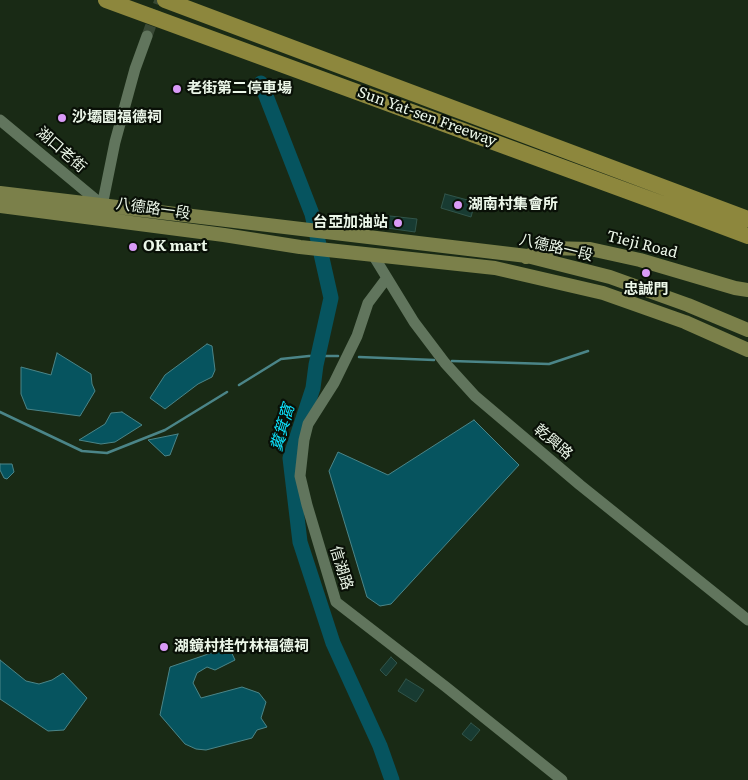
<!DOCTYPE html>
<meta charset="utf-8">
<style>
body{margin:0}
canvas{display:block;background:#192a15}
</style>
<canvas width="748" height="780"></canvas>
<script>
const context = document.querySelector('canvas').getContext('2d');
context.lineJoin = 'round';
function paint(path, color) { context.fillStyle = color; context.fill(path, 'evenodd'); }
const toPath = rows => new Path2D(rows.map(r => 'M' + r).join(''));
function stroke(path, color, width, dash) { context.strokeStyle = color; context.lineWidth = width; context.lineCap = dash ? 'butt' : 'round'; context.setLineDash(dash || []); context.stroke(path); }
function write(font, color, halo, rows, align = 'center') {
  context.font = font + ' Literata,"Noto Sans TC",serif'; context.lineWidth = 4.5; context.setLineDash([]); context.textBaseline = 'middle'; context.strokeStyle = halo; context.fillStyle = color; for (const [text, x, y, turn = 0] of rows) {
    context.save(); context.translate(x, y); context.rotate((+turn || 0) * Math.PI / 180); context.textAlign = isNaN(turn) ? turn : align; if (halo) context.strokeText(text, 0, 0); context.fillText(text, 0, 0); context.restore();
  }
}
const water = toPath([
 [207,344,212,346,215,370,212,377,198,384,165,409,150,398,165,375,207,344],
 [57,353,91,374,92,384,95,391,80,416,27,409,21,394,21,367,51,375,57,353],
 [122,412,142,425,115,442,101,444,79,440,105,424,111,413,122,412],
 [474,420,519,465,391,604,380,606,367,597,329,471,338,452,388,475,474,420],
 [178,434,170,455,165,456,148,440,178,434],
 [0,464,12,464,14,472,7,479,4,478,0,470,0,464],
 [229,647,235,660,215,670,207,667,197,673,193,683,201,698,242,687,259,693,266,702,261,718,267,727,257,730,252,738,206,750,196,749,185,744,160,715,170,667,229,647],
 [0,660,26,681,39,684,52,680,63,673,87,698,64,730,48,731,0,699,0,660]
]);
paint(water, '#06545f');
stroke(water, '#4b8588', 1);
stroke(toPath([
 [359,357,434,360],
 [452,361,549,364,588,351],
 [239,385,281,359,309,356,338,356],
 [0,412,82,451,107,453,165,430,227,392]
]), '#4b8588', 2.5);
stroke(toPath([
 [261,83,312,214,331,298,316,365,313,388,290,458,300,542,333,643,380,746,392,780]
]), '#06545f', 15);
const building = toPath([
 [445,194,475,202,471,217,441,208,445,194],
 [381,215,417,219,415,232,380,227,381,215],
 [391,657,397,663,386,676,380,670,391,657],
 [406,679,424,690,416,702,398,691,406,679],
 [471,723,480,730,471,741,462,734,471,723]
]);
paint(building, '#183b32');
stroke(building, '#31544a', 1);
stroke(toPath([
 [147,36,160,0]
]), '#394935', 11, [11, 5.5]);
stroke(toPath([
 [0,120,101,204],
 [101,211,115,142,135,69,147,36],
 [373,255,414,322,445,363,475,396,580,485,748,620],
 [386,279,368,303,357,336,334,383,308,424,304,440,300,476,307,505,336,602,446,687,562,780]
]), '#61755d', 11);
stroke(toPath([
 [0,193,527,256,610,277,688,305,748,330],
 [0,206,224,235,300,247,495,268,603,293,685,322,748,350],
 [526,257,547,248,590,249,640,260,735,288,748,290]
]), '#7b804a', 14);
stroke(toPath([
 [106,0,668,206,748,236],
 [165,0,748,219]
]), '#8d873d', 16);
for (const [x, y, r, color] of [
 [177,89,5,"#d99af7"],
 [62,118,5,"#d99af7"],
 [458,205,5,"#d99af7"],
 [398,223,5,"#d99af7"],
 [133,247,5,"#d99af7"],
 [646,273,5,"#d99af7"],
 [164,647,5,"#d99af7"]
]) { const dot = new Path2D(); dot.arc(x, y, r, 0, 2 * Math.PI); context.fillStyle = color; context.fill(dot); stroke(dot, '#091007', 2); }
write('bold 15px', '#ecf7e9', '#091007', [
 ["老街第二停車場",187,89],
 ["沙壩園福德祠",72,118],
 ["湖南村集會所",468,205],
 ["台亞加油站",388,223,"right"],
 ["OK mart",143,247],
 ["忠誠門",646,290,"center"],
 ["湖鏡村桂竹林福德祠",174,647]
], 'left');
write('15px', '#ecf7e9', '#091007', [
 ["Sun Yat-sen Freeway",427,117,20],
 ["湖口老街",61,150,41],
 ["八德路一段",153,209,8],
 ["Tieji Road",642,245,14],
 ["八德路一段",556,248,13],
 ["乾興路",553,442,40],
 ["信湖路",341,568,73]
]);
write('italic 16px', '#0de4fe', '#091007', [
 ["糞箕窩",283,428,-74]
]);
</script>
